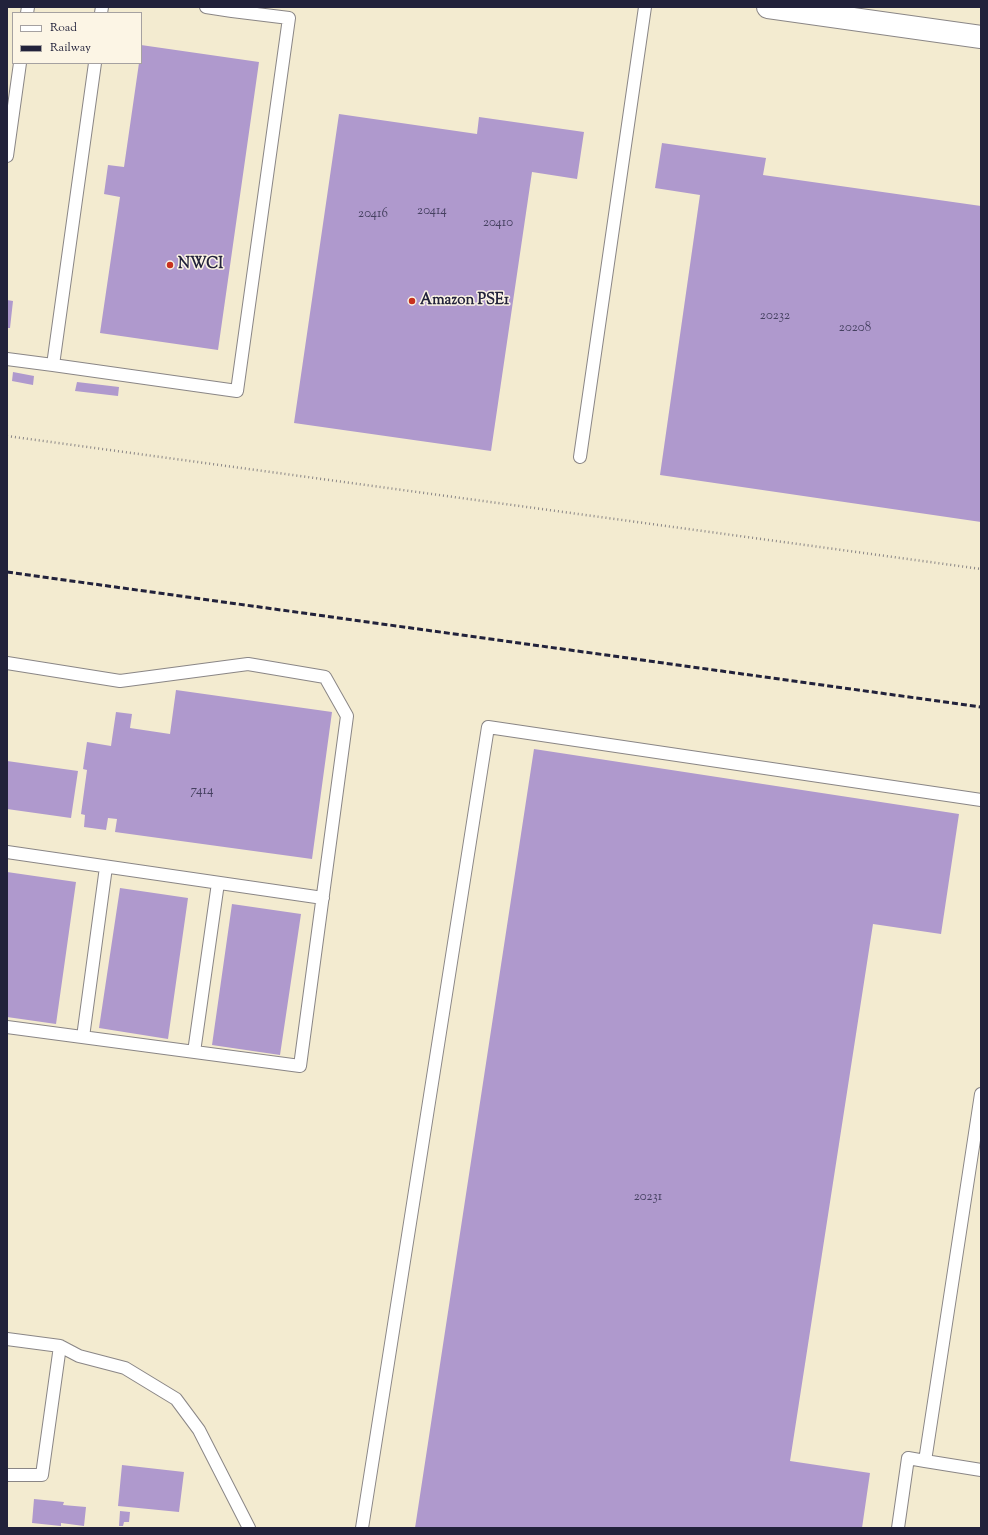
<!DOCTYPE html>
<style>
body{margin:0}
#map{position:relative;width:988px;height:1535px;overflow:hidden;background:#f3ebd0;font-family:"Sorts Mill Goudy",serif}
canvas{display:block}
.frame{position:absolute;inset:0;border:8px solid #22223b;pointer-events:none}
.legend{position:absolute;left:12px;top:12px;width:130px;height:52px;box-sizing:border-box;background:#fcf5e5;border:1px solid #a5a1a1;margin:0;padding:5px 7px;list-style:none;font-size:12px;color:#22223b}
.legend li{display:flex;align-items:center;gap:8px;height:20px}
.legend b{width:20px;border:1px solid #a5a1a1}
</style>
<div id="map">
<canvas width="988" height="1535"></canvas>
<div class="frame"></div>
<ul class="legend">
<li><b style="height:5px;background:#fff"></b>Road</li>
<li><b style="height:5px;background:#22223b"></b>Railway</li>
</ul>
</div>
<script>
const context = document.querySelector('canvas').getContext('2d');
context.lineJoin = 'round';
function paint(path, color) { context.fillStyle = color; context.fill(path, 'evenodd'); }
const toPath = rows => new Path2D(rows.map(r => 'M' + r).join(''));
function stroke(path, color, width, dash) { context.strokeStyle = color; context.lineWidth = width; context.lineCap = dash ? 'butt' : 'round'; context.setLineDash(dash || []); context.stroke(path); }
function write(font, color, halo, rows, align = 'center') {
  context.font = font + ' "Sorts Mill Goudy",serif'; context.lineWidth = 3; context.setLineDash([]); context.textBaseline = 'middle'; context.strokeStyle = halo; context.fillStyle = color; for (const [text, x, y, turn = 0] of rows) {
    context.save(); context.translate(x, y); context.rotate((+turn || 0) * Math.PI / 180); context.textAlign = isNaN(turn) ? turn : align; if (halo) context.strokeText(text, 0, 0); context.fillText(text, 0, 0); context.restore();
  }
}
paint(toPath([
 [141,45,259,62,218,350,100,333,120,197,104,194,108,165,124,167,139,63,141,63],
 [339,114,477,134,479,117,584,132,577,179,532,172,491,451,294,423],
 [662,143,766,158,763,175,981,206,981,522,660,475,700,195,655,188],
 [7,300,13,301,10,328,7,328],
 [13,372,34,376,33,385,12,381],
 [77,382,119,387,118,396,75,391],
 [176,690,332,712,312,859,115,832,117,819,108,818,106,830,84,827,85,815,81,814,87,770,83,769,87,742,111,746,116,712,132,714,130,728,170,734],
 [534,749,959,814,941,934,873,924,790,1461,870,1473,862,1528,415,1528],
 [7,761,78,771,71,818,7,809],
 [7,872,76,882,56,1024,7,1017],
 [120,888,188,898,168,1039,99,1028],
 [232,904,301,914,280,1055,212,1045],
 [122,1465,184,1472,179,1512,118,1506],
 [34,1499,64,1502,63,1505,86,1507,84,1526,61,1523,61,1526,32,1523],
 [120,1511,130,1512,129,1522,124,1522,123,1526,119,1526]
]), '#af99cd');
const service = toPath([
 [206,7,232,11,232,7],
 [27,13,28,7],
 [101,13,102,7],
 [95,63,53,365,237,391,289,18,232,11],
 [7,156,20,63],
 [7,359,53,365],
 [580,457,645,7],
 [7,663,120,681,248,664,325,677,347,716,300,1066,7,1027],
 [7,852,323,898],
 [83,1037,106,867],
 [194,1052,218,883],
 [981,1094,925,1461,981,1470],
 [7,1339,60,1346,42,1475,7,1475],
 [60,1346,79,1356,125,1368,176,1399,199,1430,249,1528],
 [362,1528,488,727,981,800],
 [898,1528,908,1458,925,1461]
]);
const tertiary = toPath([
 [768,7,981,37]
]);
stroke(service, '#8a8686', 14);
stroke(tertiary, '#8a8686', 24);
stroke(toPath([
 [7,436,981,569]
]), '#8a8686', 2.5, [1, 3]);
stroke(service, '#fff', 12);
stroke(tertiary, '#fff', 22);
stroke(toPath([
 [7,572,981,707]
]), '#22223b', 3, [6, 3]);
for (const [x, y, r, color] of [
 [170,265,4,"#c8321e"],
 [412,301,4,"#c8321e"]
]) { const dot = new Path2D(); dot.arc(x, y, r, 0, 2 * Math.PI); context.fillStyle = color; context.fill(dot); stroke(dot, '#fcf5e5', 1.5); }
write('13px', '#454060', null, [
 ["20414",432,212],
 ["20416",373,215],
 ["20410",498,224],
 ["20232",775,317],
 ["20208",855,329],
 ["7414",202,792],
 ["20231",648,1198]
]);
write('bold 15px', '#22223b', '#fcf5e5', [
 ["NWCI",178,265],
 ["Amazon PSE1",420,301]
], 'left');
</script>
